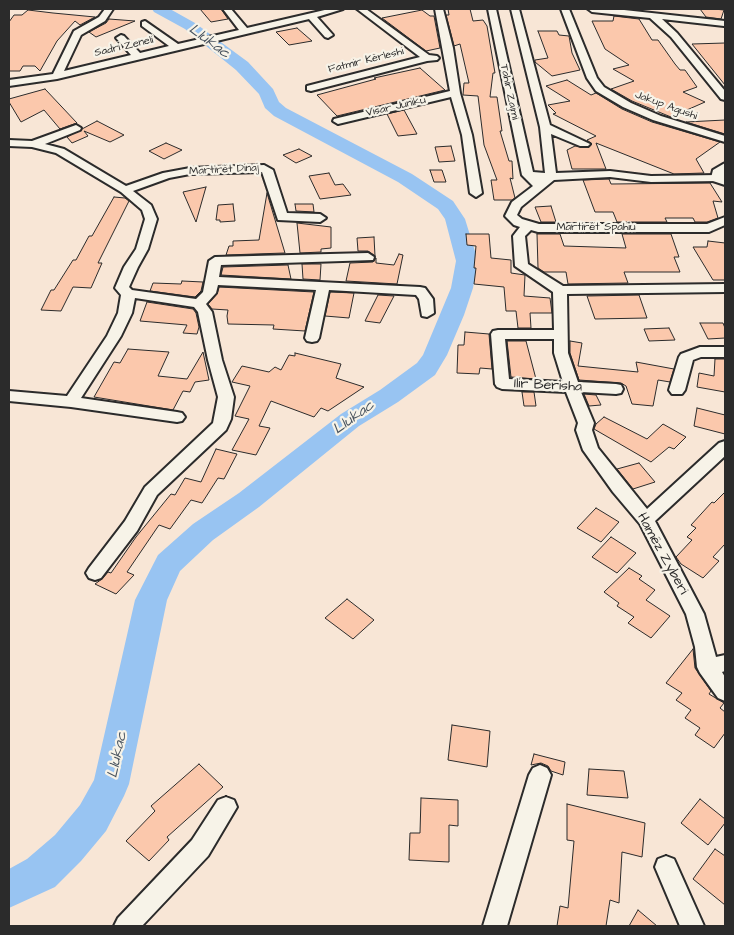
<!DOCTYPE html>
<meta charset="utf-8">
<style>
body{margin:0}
#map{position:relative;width:734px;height:935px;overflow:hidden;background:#f8e6d6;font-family:"Architects Daughter",sans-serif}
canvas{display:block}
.frame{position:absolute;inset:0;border:10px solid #2b2b2b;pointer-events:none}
</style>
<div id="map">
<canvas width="734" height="935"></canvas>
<div class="frame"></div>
</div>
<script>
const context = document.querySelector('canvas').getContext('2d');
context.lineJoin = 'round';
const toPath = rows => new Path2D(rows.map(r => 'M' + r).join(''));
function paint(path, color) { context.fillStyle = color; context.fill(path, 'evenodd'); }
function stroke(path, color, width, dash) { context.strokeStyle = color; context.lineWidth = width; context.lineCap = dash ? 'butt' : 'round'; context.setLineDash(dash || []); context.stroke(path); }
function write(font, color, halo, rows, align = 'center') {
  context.font = font + ' "Architects Daughter",sans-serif'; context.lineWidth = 4.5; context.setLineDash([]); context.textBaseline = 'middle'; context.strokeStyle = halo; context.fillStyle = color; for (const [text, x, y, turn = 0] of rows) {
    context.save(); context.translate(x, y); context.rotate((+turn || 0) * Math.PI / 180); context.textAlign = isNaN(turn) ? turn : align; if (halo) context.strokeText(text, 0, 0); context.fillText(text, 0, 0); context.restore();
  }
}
paint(toPath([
 [152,9,170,9,195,23,248,62,273,89,279,102,286,108,412,174,453,201,465,219,478,261,473,288,464,315,447,355,435,375,398,402,359,426,259,507,213,540,180,571,167,600,129,784,124,796,106,831,81,861,55,887,9,908,9,869,27,859,55,835,80,805,94,780,135,600,158,555,193,524,239,493,341,414,380,390,417,363,423,355,451,288,456,261,445,219,438,209,398,182,274,116,265,108,259,94,236,70,185,29,154,12,152,9]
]), '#98c4f2');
const building = toPath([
 [200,9,221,9,228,19,211,22,200,9],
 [448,9,470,9,473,21,483,20,487,26,495,73,493,73,490,97,497,97,502,131,500,131,509,161,512,161,513,179,510,178,515,198,512,200,494,200,491,180,497,180,484,145,478,96,463,95,464,83,469,83,460,44,454,46,446,15,449,15,448,9],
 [700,9,714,9,724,10,721,19,706,17,700,9],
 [28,10,53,13,95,17,80,25,75,21,57,41,40,71,35,66,23,66,20,71,9,71,9,22,14,15,22,15,28,10],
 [422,10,430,16,434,16,440,48,426,51,382,18,422,10],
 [614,16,639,19,652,40,658,40,675,64,680,70,685,70,697,87,683,92,705,102,671,117,632,101,611,89,634,81,613,69,629,65,605,49,592,21,613,21,614,16],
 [109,19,135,21,96,37,89,32,106,23,109,19],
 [297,28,312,41,289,45,276,32,297,28],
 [538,31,557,31,559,35,569,36,572,53,580,70,552,76,535,62,535,60,548,58,538,31],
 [725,43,725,85,692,44,725,43],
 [420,68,445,90,337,116,317,95,376,79,374,78,420,68],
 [567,80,591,95,596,93,622,109,652,122,720,142,696,159,704,173,674,174,596,143,606,169,572,169,567,150,575,146,589,147,592,144,587,140,596,136,553,114,556,113,548,105,570,101,546,86,567,80],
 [45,89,77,123,60,129,44,110,21,122,9,102,9,99,45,89],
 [404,110,417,134,398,136,387,114,404,110],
 [725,120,725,134,686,122,725,120],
 [97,121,124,135,110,142,84,131,88,136,72,143,67,137,97,121],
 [166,143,182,150,164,159,149,151,166,143],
 [451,146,455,161,439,162,435,147,451,146],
 [299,149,312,156,296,163,283,155,299,149],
 [430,170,442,170,446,182,434,182,430,170],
 [329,173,335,185,343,184,351,195,320,199,309,176,329,173],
 [609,179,611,184,710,183,722,202,713,201,718,218,707,222,695,222,693,218,665,218,667,222,617,222,613,212,595,212,583,180,609,179],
 [206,187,196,222,183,192,206,187],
 [267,193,285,253,226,255,229,246,233,246,233,241,259,240,267,193],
 [114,197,125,198,129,201,98,263,102,263,91,288,73,287,61,311,41,310,51,290,54,290,73,260,76,260,89,236,92,236,114,197],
 [233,204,235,221,220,222,220,220,216,220,218,205,233,204],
 [295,204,313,204,314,212,296,211,295,204],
 [551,206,556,222,541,222,535,207,551,206],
 [297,223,331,227,331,248,321,249,321,252,300,253,297,223],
 [466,234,489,234,491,258,511,260,511,273,525,275,524,296,550,298,552,313,530,313,531,328,518,328,516,311,506,311,504,287,474,284,476,268,474,268,476,246,467,245,466,234],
 [537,234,560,234,564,246,626,248,622,234,671,234,679,257,674,257,680,272,624,272,628,283,568,284,566,272,544,272,538,268,537,234],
 [374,237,375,256,368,251,358,251,357,238,374,237],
 [708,241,725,243,725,280,713,280,693,247,707,247,708,241],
 [399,254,403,255,397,284,346,281,350,263,373,262,376,258,376,263,394,265,399,254],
 [302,264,321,264,320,280,303,279,302,264],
 [288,265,291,279,221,275,223,267,288,265],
 [182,281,203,282,201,291,195,297,150,291,153,283,181,284,182,281],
 [219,287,314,292,305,331,273,329,274,325,228,324,227,316,228,310,212,309,208,304,217,294,219,287],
 [330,292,354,293,349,318,325,316,330,292],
 [378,295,394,296,380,323,365,321,378,295],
 [639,295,647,318,595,319,587,296,639,295],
 [147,302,193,309,196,313,199,327,197,334,183,333,187,325,140,321,147,302],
 [700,323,723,323,725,328,725,338,708,339,700,323],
 [669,328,675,340,649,341,644,329,669,328],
 [465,332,489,334,492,369,480,368,479,374,457,373,458,345,464,345,465,332],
 [507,341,526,341,536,379,511,377,507,341],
 [570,341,582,343,578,366,638,372,636,362,674,369,670,382,658,380,653,406,632,404,626,386,621,383,579,380,570,353,570,341],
 [128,349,169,352,158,376,187,379,203,352,209,380,195,382,190,392,183,391,173,410,94,397,114,362,120,363,128,349],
 [295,353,341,364,336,378,364,387,328,411,321,408,314,417,271,401,259,426,270,428,256,455,232,450,249,419,235,416,250,386,232,382,242,366,269,372,275,367,281,370,289,355,295,356,295,353],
 [715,359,725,359,725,392,697,387,699,373,714,376,715,359],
 [522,392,534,392,536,406,524,406,522,392],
 [584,394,596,395,601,405,589,406,584,394],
 [697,408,725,415,725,434,694,426,697,408],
 [604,417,647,439,663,424,686,437,674,449,669,447,651,462,594,429,596,424,604,417],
 [216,449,237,454,224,479,218,478,202,503,191,500,170,529,159,525,127,572,134,575,116,594,95,584,102,579,108,572,111,573,136,537,171,494,175,495,185,478,201,482,216,449],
 [639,463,655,482,633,489,617,469,639,463],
 [725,492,725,544,713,557,719,561,703,578,681,564,676,557,692,540,687,537,696,528,691,525,712,502,714,503,725,492],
 [596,508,619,522,601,542,577,528,596,508],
 [611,537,636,553,617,573,592,557,611,537],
 [629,568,642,576,639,579,655,590,646,600,670,616,651,638,628,623,634,617,617,606,619,603,604,592,629,568],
 [347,599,374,620,353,639,325,618,347,599],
 [693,649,695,668,711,691,709,694,724,703,720,708,725,712,725,733,714,748,695,735,700,728,685,718,691,710,676,700,682,693,666,683,693,649],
 [452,725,490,731,487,767,448,760,452,725],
 [534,754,565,762,563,775,551,771,548,766,541,763,531,765,534,754],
 [199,764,223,787,167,837,169,840,149,861,126,841,155,811,151,806,199,764],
 [589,769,624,771,628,798,587,795,589,769],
 [421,798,458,800,458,826,449,825,449,862,409,860,410,833,420,833,421,798],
 [700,799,725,819,725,823,708,845,681,823,700,799],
 [567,804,645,823,642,857,622,852,619,903,610,900,606,926,557,926,560,906,568,908,574,841,567,840,567,804],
 [715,849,725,856,725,905,693,879,715,849],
 [638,910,657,926,629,926,638,910]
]);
paint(building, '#fbc8ac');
stroke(building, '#2b2b2b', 1);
const minor = toPath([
 [105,9,113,9,105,21,81,35,64,71,131,55,116,38,121,35,124,36,140,53,169,46,142,26,142,22,145,21,178,44,239,30,223,9,231,9,247,28,329,9,343,9,317,17,333,35,328,38,325,37,309,19,57,79,9,86,9,80,53,74,74,31,99,17,105,9],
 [357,9,366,9,429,55,437,56,439,58,437,60,427,61,311,91,307,90,307,86,420,57,357,9],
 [435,9,443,9,453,48,460,93,472,135,482,193,476,197,470,193,462,135,451,97,338,124,333,121,334,119,450,91,435,9],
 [488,9,496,9,533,172,545,173,540,127,511,9,519,9,550,125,590,144,588,146,580,146,551,134,556,173,610,171,651,176,718,175,724,178,718,181,651,182,610,177,554,180,521,207,517,215,522,219,539,224,707,224,725,217,725,225,709,232,538,232,531,230,525,236,528,264,563,286,725,284,725,292,567,294,568,353,578,382,616,384,621,385,623,389,621,393,616,394,581,392,594,423,592,430,598,448,647,509,719,443,725,441,725,456,655,521,704,614,716,657,725,655,725,671,722,672,725,677,725,701,718,698,700,673,697,667,695,647,686,614,640,524,613,492,583,450,576,430,578,423,566,392,502,389,497,387,495,384,491,334,493,331,498,330,554,330,553,292,515,266,513,236,520,227,514,225,505,216,512,202,533,186,522,175,488,9],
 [505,339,554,339,554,353,563,382,509,379,505,339],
 [561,9,569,9,597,78,604,87,631,103,661,116,725,136,725,142,653,120,623,107,596,91,587,78,561,9],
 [588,9,615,9,725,21,724,26,662,19,677,33,725,91,725,100,721,99,671,37,650,18,592,12,588,9],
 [76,125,81,128,80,130,45,144,64,149,126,186,163,173,190,168,264,165,273,170,287,213,320,214,326,218,320,222,278,220,262,172,190,174,169,178,133,191,151,205,157,219,148,249,138,267,129,287,132,290,196,299,203,292,209,261,215,257,368,253,374,257,373,260,221,265,219,277,420,287,425,288,433,299,434,313,427,317,422,316,419,299,416,295,329,290,319,338,317,341,312,342,307,341,305,338,316,290,218,285,216,293,206,304,212,312,222,360,234,397,231,419,226,430,157,495,137,531,101,578,95,580,89,578,86,573,89,568,125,521,145,487,213,423,218,397,208,360,198,312,194,307,135,298,132,313,121,336,81,398,177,412,182,413,185,417,182,421,177,422,71,407,9,401,9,391,67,396,107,336,118,313,121,295,115,288,124,267,136,249,145,219,142,210,121,192,56,153,32,147,9,146,9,140,32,141,76,125],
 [700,347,725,347,725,357,701,357,693,360,685,390,682,394,672,394,669,390,679,357,681,354,700,347],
 [540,765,547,768,551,775,507,926,483,926,529,775,533,768,540,765],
 [226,797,234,800,237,807,208,856,142,926,114,926,118,918,192,840,218,800,226,797],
 [666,856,674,859,704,926,680,926,655,867,658,859,666,856]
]);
const tertiary = toPath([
 [725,163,725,185,713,181,711,178,713,170,725,163]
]);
stroke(minor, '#2b2b2b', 4);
stroke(tertiary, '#2b2b2b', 4);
paint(minor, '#f7f3e8');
paint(tertiary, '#f7f3e8');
write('11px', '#2b2b2b', '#f7f3e8', [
 ["Sadri Zeneli",124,47,-13],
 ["Fatmir Kërleshi",366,61,-14],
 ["Tahir Zajmi",509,92,78],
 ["Jakup Agushi",666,106,20],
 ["Visar Juniku",396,107,-13],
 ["Martirët Dinaj",224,170,-3],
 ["Martirët Spahiu",596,228]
]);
write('14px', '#2b2b2b', '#f7f3e8', [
 ["Ilir Berisha",548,386,3],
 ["Hamëz Zyberi",662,554,61]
]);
write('italic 15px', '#46515d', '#f7f3e8', [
 ["Llukac",209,42,36],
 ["Llukac",354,418,-36],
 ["Llukac",118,755,-78]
]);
</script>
